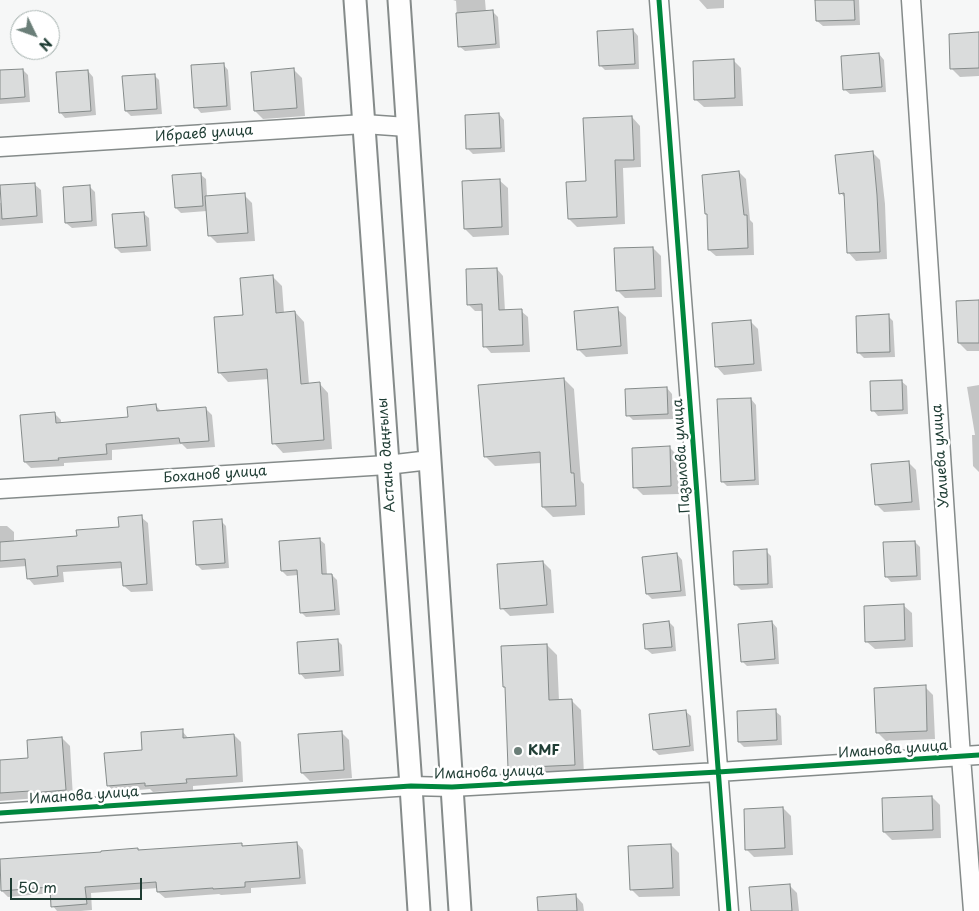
<!DOCTYPE html>
<meta charset="utf-8">
<style>
body{margin:0}
#map{position:relative;width:979px;height:911px;overflow:hidden;background:#f6f7f7;font-family:"Playpen Sans",sans-serif}
canvas{display:block}
.north{position:absolute;left:10px;top:10px;width:50px;height:50px;box-sizing:border-box;background:#fff;border:1px solid #a5b1ae;border-radius:50%;rotate:132deg;font-size:14px;font-weight:700;line-height:20px;text-align:center;color:#1f3d34}
.north::after{content:'';display:block;margin:auto;width:18px;height:22px;background:#6a7e78;clip-path:polygon(50% 0,100% 100%,50% 72%,0 100%)}
.scale{position:absolute;left:10px;top:878px;width:132px;height:22px;box-sizing:border-box;border:2px solid #1f3d34;border-top:0;padding-left:6px;font-size:15px;line-height:18px;white-space:nowrap;color:#1f3d34;-webkit-text-stroke:4px #fff;paint-order:stroke}
</style>
<div id="map">
<canvas width="979" height="911"></canvas>
<div class="north">N</div>
<div class="scale">50 m</div>
</div>
<script>
const context = document.querySelector('canvas').getContext('2d');
context.lineJoin = 'round';
function paint(path, color) { context.fillStyle = color; context.fill(path, 'evenodd'); }
const toPath = rows => new Path2D(rows.map(r => 'M' + r).join(''));
function stroke(path, color, width, dash) { context.strokeStyle = color; context.lineWidth = width; context.lineCap = dash ? 'butt' : 'round'; context.setLineDash(dash || []); context.stroke(path); }
function write(font, color, halo, rows, align = 'center') {
  context.font = font + ' "Playpen Sans",sans-serif'; context.lineWidth = 5; context.setLineDash([]); context.textBaseline = 'middle'; context.strokeStyle = halo; context.fillStyle = color; for (const [text, x, y, turn = 0] of rows) {
    context.save(); context.translate(x, y); context.rotate((+turn || 0) * Math.PI / 180); context.textAlign = isNaN(turn) ? turn : align; if (halo) context.strokeText(text, 0, 0); context.fillText(text, 0, 0); context.restore();
  }
}
paint(toPath([
 [453,0,485,0,486,12,493,12,498,17,500,48,465,51,459,46,456,1],
 [699,0,724,0,724,8,707,9],
 [817,0,859,0,860,25,823,26,817,21],
 [633,30,638,36,639,69,605,70,600,65],
 [979,34,979,76,960,77,952,69],
 [879,54,884,60,886,92,850,94,844,89],
 [733,60,741,68,743,106,704,107,695,99],
 [223,64,228,70,231,110,201,113,196,107],
 [23,70,28,75,30,102,0,104,0,72],
 [294,70,302,78,305,116,263,119,255,111],
 [88,71,93,77,96,115,65,118,60,112],
 [154,75,159,80,162,114,131,116,126,111],
 [499,114,504,120,505,152,473,154,468,149],
 [632,117,640,126,641,167,623,168,625,224,577,227,569,219,587,182],
 [872,152,880,160,885,204,887,259,856,261,848,252,846,199,841,193],
 [739,172,746,179,750,220,753,223,754,255,716,256,709,250],
 [200,174,206,179,207,197,244,195,252,203,255,241,217,243,209,235,207,211,181,213,176,208],
 [499,180,508,188,509,235,473,237,465,229],
 [34,184,41,190,43,223,0,226,0,203],
 [89,186,95,192,97,226,72,228,66,223],
 [143,213,149,218,151,251,121,253,116,248],
 [653,248,661,256,662,297,625,298,617,290],
 [497,269,503,276,505,311,521,311,528,317,530,352,491,353,485,346,483,311,475,311,468,304],
 [273,277,282,286,284,313,295,312,304,322,309,384,319,383,328,393,332,449,283,453,274,443,269,379,228,382,219,372,244,316],
 [979,302,979,351,967,351,959,343],
 [617,309,626,317,628,354,586,357,578,349],
 [888,316,893,321,895,357,864,358,859,353],
 [750,321,758,329,762,371,724,375,716,366],
 [564,379,574,389,581,481,584,484,585,515,553,517,543,507,541,463,495,466,485,456],
 [901,381,907,386,908,414,878,416,873,410],
 [979,385,979,472,973,466,972,435,975,435,967,387],
 [667,388,672,394,673,419,633,420,628,415],
 [751,399,756,405,759,485,727,486,722,481],
 [156,406,162,412,206,409,212,415,215,447,187,449,182,444,112,450,112,460,64,463,64,466,31,468,25,462,55,414,61,420,61,424,129,419],
 [669,447,677,455,679,494,643,495,635,487],
 [908,462,916,470,920,510,884,512,876,504],
 [141,517,148,523,153,591,131,592,124,586,123,568,63,572,64,582,34,585,28,578,27,566,0,568,0,526,7,526,14,532,14,542,78,537,120,528],
 [221,521,226,526,229,568,202,570,197,565],
 [319,539,325,544,327,575,332,575,337,580,340,615,306,617,301,612,298,575,287,576,282,571],
 [915,542,920,547,921,580,891,582,886,576],
 [766,551,771,556,773,588,741,590,735,584],
 [677,554,682,560,686,596,652,599,647,594,643,558],
 [543,562,551,570,554,613,510,616,502,608],
 [903,605,912,613,913,647,875,649,866,641],
 [669,622,674,627,676,651,652,654,646,649],
 [772,622,777,628,779,664,747,666,742,661],
 [337,640,342,645,344,676,305,679,300,673],
 [547,645,557,655,559,701,571,700,581,710,584,775,519,778,509,768,506,688,504,686],
 [925,687,933,695,935,739,886,741,878,733],
 [685,711,691,716,694,751,659,755,654,750],
 [775,711,781,716,782,745,744,747,739,742],
 [182,731,189,739,234,735,241,742,243,782,193,786,193,790,153,792,150,789,114,792,108,785,143,751],
 [341,732,349,740,352,778,310,781,302,773],
 [62,738,70,746,73,798,40,800,38,798,0,801,0,761,29,759],
 [932,797,940,805,941,838,892,840,884,832],
 [783,808,791,816,793,855,754,857,746,849],
 [297,843,303,850,306,884,251,888,251,893,221,895,219,894,165,898,158,892,158,888,91,893,92,910,81,911,57,911,53,906,52,893,8,897,2,891,0,860,241,844,244,847],
 [671,845,679,853,680,896,639,897,631,889],
 [789,885,797,893,799,911,753,911],
 [575,895,583,904,584,911,540,911]
]), '#0003');
const building = toPath([
 [815,0,854,0,855,20,816,21,815,0],
 [493,10,496,44,458,47,456,13,493,10],
 [633,29,635,64,599,66,597,31,633,29],
 [979,32,979,68,950,69,949,34,979,32],
 [879,53,882,87,843,90,841,56,879,53],
 [734,59,735,98,694,100,693,61,734,59],
 [224,63,227,106,194,108,191,65,224,63],
 [294,68,297,108,254,111,251,72,294,68],
 [23,69,25,97,0,99,0,70,23,69],
 [88,70,91,111,59,113,56,72,88,70],
 [155,74,157,109,125,111,122,76,155,74],
 [499,113,501,148,466,149,465,115,499,113],
 [632,116,634,160,615,160,617,217,568,219,566,182,586,181,583,118,632,116],
 [873,151,877,195,880,252,847,253,844,193,839,194,835,155,873,151],
 [739,171,744,215,747,215,748,248,708,250,707,214,705,214,702,175,739,171],
 [201,173,203,206,175,208,172,175,201,173],
 [500,179,502,227,464,229,462,181,500,179],
 [35,183,37,216,2,219,0,185,35,183],
 [90,185,92,221,65,223,63,187,90,185],
 [245,193,248,233,208,236,205,196,245,193],
 [144,212,147,246,115,248,112,214,144,212],
 [653,247,655,289,616,291,614,248,653,247],
 [497,268,499,310,522,309,523,345,483,347,482,304,467,305,466,269,497,268],
 [273,275,276,313,295,311,301,384,320,382,324,440,272,444,267,369,218,373,214,317,243,315,240,278,273,275],
 [979,300,979,343,958,343,956,301,979,300],
 [618,307,621,346,577,350,574,311,618,307],
 [889,314,890,352,857,353,856,316,889,314],
 [751,320,754,364,715,367,712,323,751,320],
 [564,378,571,473,574,473,576,506,542,507,540,452,484,457,478,385,564,378],
 [902,380,903,410,871,411,870,381,902,380],
 [667,387,668,414,626,416,625,389,667,387],
 [751,398,755,480,721,482,717,399,751,398],
 [156,404,157,411,206,407,209,441,180,443,179,438,106,444,107,454,58,458,59,460,24,462,20,415,55,412,56,423,128,417,127,407,156,404],
 [670,446,671,486,633,488,632,448,670,446],
 [909,461,912,502,875,505,871,464,909,461],
 [142,515,147,584,123,586,121,562,57,566,58,576,27,579,25,559,0,561,0,542,77,536,76,530,119,527,118,517,142,515],
 [222,519,225,563,196,565,193,521,222,519],
 [320,538,322,574,332,574,335,610,300,613,297,570,281,571,279,541,320,538],
 [915,541,917,576,885,577,883,542,915,541],
 [767,549,768,584,734,585,733,551,767,549],
 [677,553,681,591,646,594,642,557,677,553],
 [543,561,547,605,500,609,497,564,543,561],
 [904,604,905,640,865,642,864,606,904,604],
 [669,621,672,647,645,649,643,624,669,621],
 [772,621,775,659,741,662,738,624,772,621],
 [338,639,340,671,299,674,297,642,338,639],
 [547,644,549,700,572,699,575,765,508,768,505,687,503,687,501,646,547,644],
 [926,685,927,731,876,733,874,688,926,685],
 [776,709,777,740,738,742,737,711,776,709],
 [686,710,690,746,653,750,649,714,686,710],
 [183,729,183,738,234,734,237,776,186,779,187,783,145,786,145,783,107,786,104,753,142,750,141,732,183,729],
 [342,731,344,770,301,773,298,734,342,731],
 [62,737,66,790,30,793,30,791,0,793,0,760,28,758,27,740,62,737],
 [932,796,933,830,883,832,882,798,932,796],
 [783,807,785,848,745,850,744,809,783,807],
 [297,842,300,878,245,882,245,887,213,889,213,888,157,892,156,882,85,887,87,904,51,907,50,887,1,891,0,859,101,852,101,851,138,848,138,850,242,843,242,846,297,842],
 [671,844,673,888,630,890,628,846,671,844],
 [790,884,792,911,751,911,749,887,790,884],
 [576,894,577,911,538,911,537,897,576,894]
]);
paint(building, '#dadcdc');
stroke(building, '#858b8a', 1);
const minor = toPath([
 [659,0,729,911],
 [911,0,961,757,973,911],
 [0,147,364,124,407,127],
 [0,489,387,465,430,460],
 [0,813,411,786,452,787,718,772,979,755]
]);
const tertiary = toPath([
 [355,0,411,786,419,911],
 [399,0,452,787,460,911]
]);
stroke(minor, '#858b8a', 21);
stroke(tertiary, '#858b8a', 25);
stroke(minor, '#fefefe', 18);
stroke(tertiary, '#fefefe', 21);
stroke(toPath([
 [659,0,729,911],
 [0,813,411,786,452,787,718,772,979,755]
]), '#00873e', 5);
for (const [x, y, r, color] of [
 [518,751,5,"#6a7e78"]
]) { const dot = new Path2D(); dot.arc(x, y, r, 0, 2 * Math.PI); context.fillStyle = color; context.fill(dot); stroke(dot, '#fff', 2); }
write('14px', '#1f3d34', '#fff', [
 ["Ибраев улица",204,134,-4],
 ["Астана даңғылы",387,455,-94],
 ["Пазылова улица",682,456,-94],
 ["Уалиева улица",941,456,-94],
 ["Боханов улица",215,475,-4],
 ["Иманова улица",893,750,-4],
 ["Иманова улица",489,773,-2],
 ["Иманова улица",84,796,-4]
]);
write('bold 14px', '#1f3d34', '#fff', [
 ["KMF",528,751]
], 'left');
</script>
